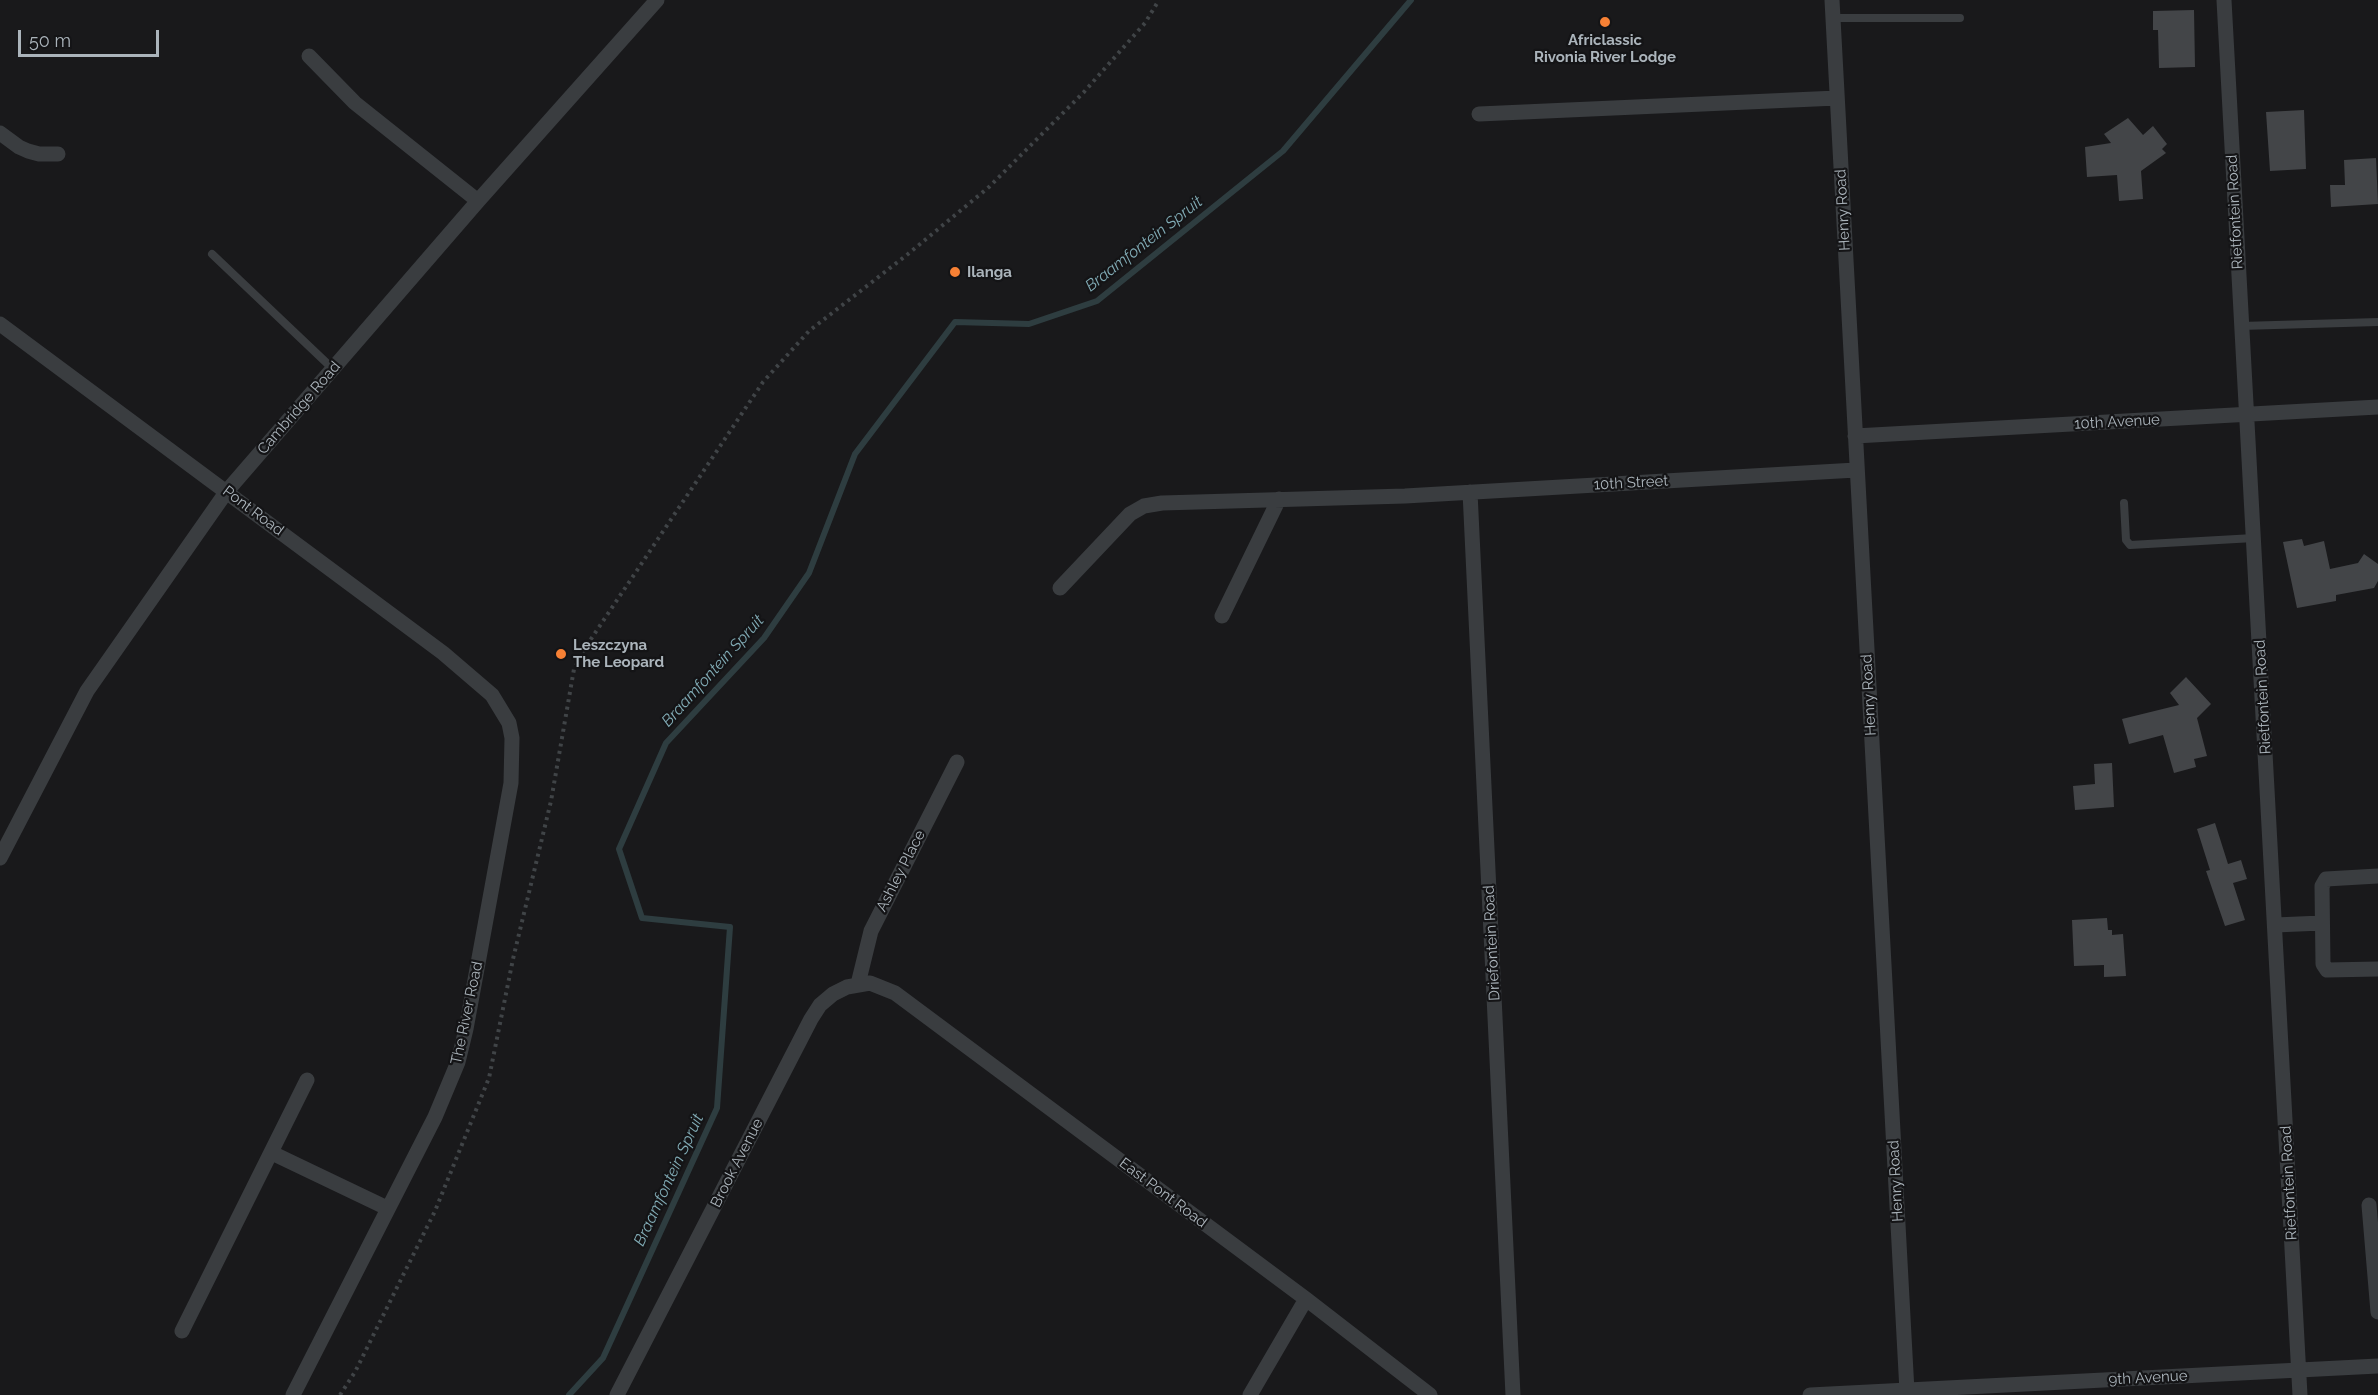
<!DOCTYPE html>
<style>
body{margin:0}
#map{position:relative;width:2378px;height:1395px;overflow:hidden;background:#19191b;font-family:Raleway,sans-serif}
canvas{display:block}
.scale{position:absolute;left:18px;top:30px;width:141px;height:27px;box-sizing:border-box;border:3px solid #abb4bb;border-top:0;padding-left:8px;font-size:18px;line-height:21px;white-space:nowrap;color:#abb4bb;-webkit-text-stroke:4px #141416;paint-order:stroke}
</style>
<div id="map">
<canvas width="2378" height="1395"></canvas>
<div class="scale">50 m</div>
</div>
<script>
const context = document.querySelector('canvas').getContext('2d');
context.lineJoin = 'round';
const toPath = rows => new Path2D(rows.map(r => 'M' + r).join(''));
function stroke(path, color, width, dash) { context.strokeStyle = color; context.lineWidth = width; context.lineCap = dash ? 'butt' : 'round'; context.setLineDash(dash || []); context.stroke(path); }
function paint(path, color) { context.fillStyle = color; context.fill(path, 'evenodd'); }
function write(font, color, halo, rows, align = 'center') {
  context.font = font + ' Raleway,sans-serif'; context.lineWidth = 4.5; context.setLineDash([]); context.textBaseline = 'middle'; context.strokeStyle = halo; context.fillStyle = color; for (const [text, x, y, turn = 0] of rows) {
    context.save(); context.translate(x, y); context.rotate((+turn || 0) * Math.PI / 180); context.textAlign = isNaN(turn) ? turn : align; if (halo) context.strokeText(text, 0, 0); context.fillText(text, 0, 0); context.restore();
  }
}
stroke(toPath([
 [569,1395,603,1358,717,1108,730,927,642,918,619,849,666,743,764,638,809,573,855,454,955,322,1029,324,1097,301,1283,151,1411,0]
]), '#2e3d40', 6);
paint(toPath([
 [2194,10,2195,67,2159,68,2158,30,2153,30,2153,11],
 [2304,110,2306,169,2270,171,2266,112],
 [2128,118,2143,135,2153,126,2167,144,2162,149,2166,153,2141,171,2143,199,2119,201,2117,175,2087,177,2085,147,2111,143,2104,134],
 [2376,158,2378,204,2331,207,2330,185,2345,185,2344,160],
 [2302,539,2304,546,2324,541,2330,569,2358,563,2364,554,2378,564,2378,581,2374,588,2336,595,2336,601,2297,608,2283,542],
 [2186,677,2211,704,2197,718,2207,756,2194,759,2196,767,2174,773,2163,735,2129,744,2122,719,2179,705,2170,693],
 [2112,763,2114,807,2075,810,2073,786,2095,784,2094,764],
 [2215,823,2228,864,2241,860,2247,879,2233,883,2245,920,2225,926,2206,871,2210,870,2197,829],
 [2107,918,2108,930,2112,930,2112,935,2123,934,2126,976,2104,977,2104,965,2074,966,2072,920]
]), '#434548');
stroke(toPath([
 [340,1395,355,1372,435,1211,489,1078,513,959,551,801,574,669,583,651,763,382,809,331,908,254,989,187,1084,92,1145,23,1159,0]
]), '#404447', 4, [3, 4.5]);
stroke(toPath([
 [1833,18,1960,18],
 [212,254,333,369],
 [2241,326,2378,322],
 [2124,503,2126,540,2130,545,2254,538]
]), '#3a3d40', 8);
stroke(toPath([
 [1832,0,1907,1391],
 [2224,0,2300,1395],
 [309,56,355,103,478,201],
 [1479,114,1837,98],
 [0,133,19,147,28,151,39,154,58,154],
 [0,324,443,653,492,695,509,723,512,738,511,783,466,1029,458,1062,435,1117,293,1395],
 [1855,436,2378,407],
 [1470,492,1513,1395],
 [1060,588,1130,514,1144,506,1162,503,1405,496,1856,470],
 [1222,616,1279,499],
 [0,858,87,691,227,491,478,201,657,0],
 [2378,876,2326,879,2322,886,2323,964,2327,970,2378,969],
 [2275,925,2322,923],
 [858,984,871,931,957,762],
 [272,1153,387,1208],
 [2369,1205,2378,1312],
 [182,1331,307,1080],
 [617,1395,811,1019,820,1005,833,994,847,987,870,983,895,993,1306,1299,1430,1395],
 [1250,1395,1306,1299],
 [1810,1395,2378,1366]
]), '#3a3d40', 15);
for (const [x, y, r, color] of [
 [1605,22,6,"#f78135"],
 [955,272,6,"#f78135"],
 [561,654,6,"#f78135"]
]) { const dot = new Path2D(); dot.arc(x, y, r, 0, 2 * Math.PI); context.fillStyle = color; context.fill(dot); stroke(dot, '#141416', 2); }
write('bold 15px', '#abb4bb', '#141416', [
 ["Africlassic",1605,40,"center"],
 ["Rivonia River Lodge",1605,57,"center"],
 ["Ilanga",967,272],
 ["Leszczyna",573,645],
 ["The Leopard",573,662]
], 'left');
write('15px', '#abb4bb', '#141416', [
 ["Henry Road",1843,210,-93],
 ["Rietfontein Road",2235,212,-93],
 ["Cambridge Road",299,408,-49],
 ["10th Avenue",2117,422,-3],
 ["10th Street",1631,483,-3],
 ["Pont Road",253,511,37],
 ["Henry Road",1869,695,-93],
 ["Rietfontein Road",2263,697,-93],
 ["Ashley Place",901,871,-63],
 ["Driefontein Road",1492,943,-93],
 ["The River Road",467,1013,-78],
 ["Brook Avenue",737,1163,-63],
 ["Henry Road",1896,1181,-93],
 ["Rietfontein Road",2289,1183,-93],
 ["East Pont Road",1163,1193,37],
 ["9th Avenue",2148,1378,-3]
]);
write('italic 16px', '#82acb6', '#141416', [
 ["Braamfontein Spruit",1144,244,-38],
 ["Braamfontein Spruit",713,671,-48],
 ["Braamfontein Spruit",669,1180,-65]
]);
</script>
